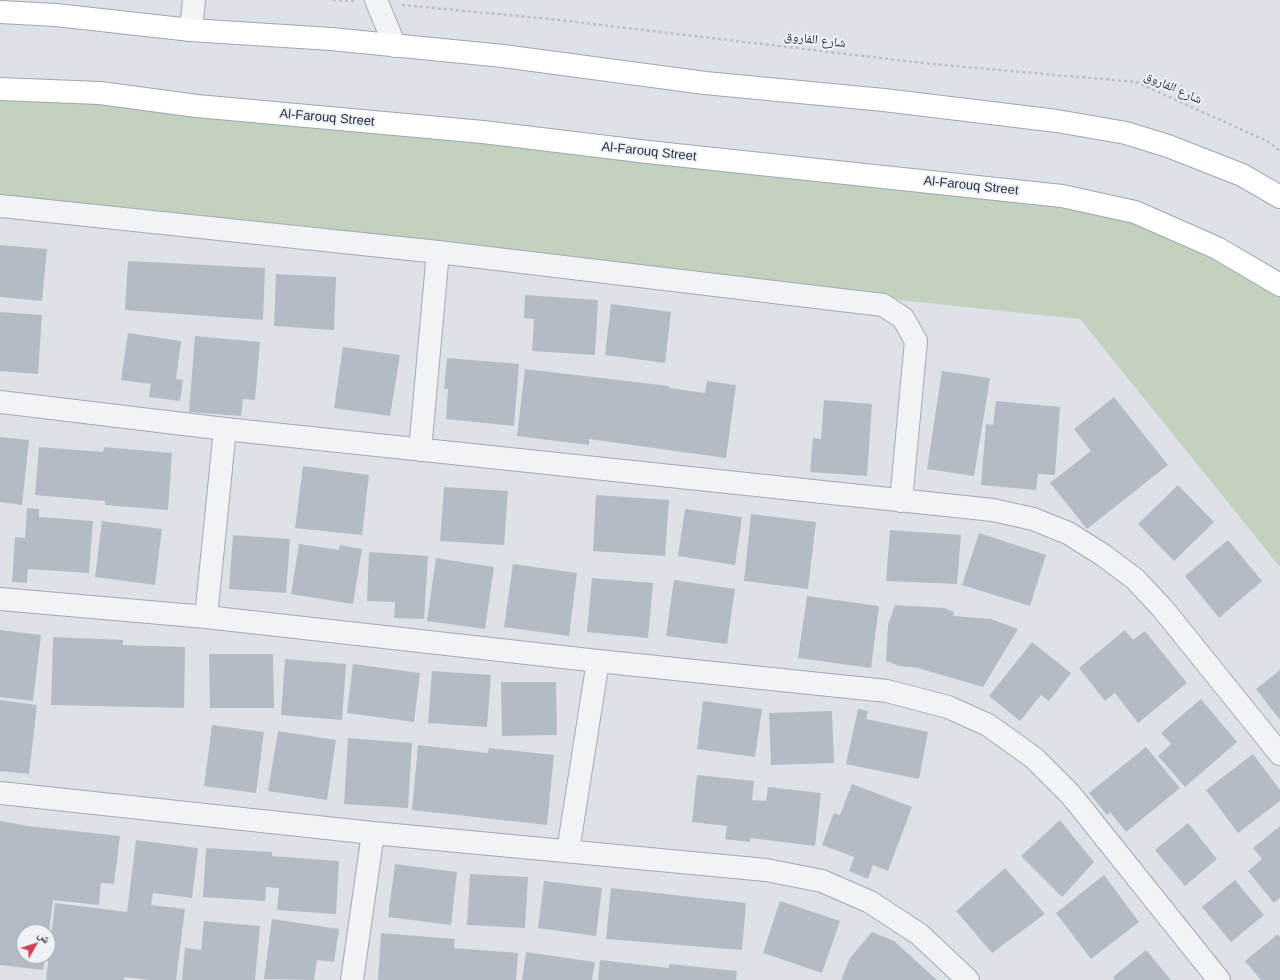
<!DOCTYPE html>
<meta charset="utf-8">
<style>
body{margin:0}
#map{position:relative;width:1280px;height:980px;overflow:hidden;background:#dee2e8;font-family:Arial,"Noto Naskh Arabic",sans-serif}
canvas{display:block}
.north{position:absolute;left:16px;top:924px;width:40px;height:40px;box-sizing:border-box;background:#eef1f6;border:1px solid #9ea3ad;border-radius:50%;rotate:51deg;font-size:11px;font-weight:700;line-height:16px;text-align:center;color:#272f3f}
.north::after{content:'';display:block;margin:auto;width:14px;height:18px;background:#d14051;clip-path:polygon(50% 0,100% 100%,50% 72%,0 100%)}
</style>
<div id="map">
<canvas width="1280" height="980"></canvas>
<div class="north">ش</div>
</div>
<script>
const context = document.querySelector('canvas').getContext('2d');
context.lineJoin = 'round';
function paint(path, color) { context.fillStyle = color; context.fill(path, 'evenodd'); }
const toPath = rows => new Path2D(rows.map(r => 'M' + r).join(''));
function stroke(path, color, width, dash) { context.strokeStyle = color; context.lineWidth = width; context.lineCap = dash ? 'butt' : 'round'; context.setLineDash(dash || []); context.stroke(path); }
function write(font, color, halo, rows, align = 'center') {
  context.font = font + ' Arial,"Noto Naskh Arabic",sans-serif'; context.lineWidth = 4; context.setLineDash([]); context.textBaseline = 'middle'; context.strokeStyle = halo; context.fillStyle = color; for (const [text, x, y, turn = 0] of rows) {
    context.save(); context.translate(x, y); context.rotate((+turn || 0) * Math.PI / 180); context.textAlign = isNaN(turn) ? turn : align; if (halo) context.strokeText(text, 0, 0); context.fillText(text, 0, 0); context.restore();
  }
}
paint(toPath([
 [0,91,1135,212,1280,297,1280,567,1080,319,0,206]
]), '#c3d2bf');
paint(toPath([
 [0,245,47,249,42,301,0,297],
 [128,261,265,268,263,320,125,310],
 [276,274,336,277,334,330,274,326],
 [525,295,598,300,595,355,532,351,534,319,524,318],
 [611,304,671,312,665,363,605,355],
 [0,312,42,315,38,374,0,371],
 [128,333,181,341,176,379,183,380,180,401,149,397,151,384,121,380],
 [195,336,260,342,255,400,243,399,241,416,189,412],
 [343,347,400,355,390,416,334,408],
 [447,358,519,364,514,426,446,419,448,389,444,389],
 [525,369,669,386,669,388,705,393,707,381,736,385,726,458,589,439,589,445,517,436],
 [942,371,990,378,974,476,927,469],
 [1114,397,1168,465,1087,529,1050,483,1091,451,1074,429],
 [824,400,872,404,867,476,810,472,813,438,821,439],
 [996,401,1060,407,1055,475,1038,474,1036,490,981,485,986,424,993,425],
 [0,437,29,440,22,505,0,502],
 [39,447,103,452,104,447,172,453,168,510,105,505,105,501,35,495],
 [303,466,369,475,362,535,295,528],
 [1178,485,1214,522,1174,561,1138,524],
 [444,487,508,491,504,545,440,541],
 [596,495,669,500,665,556,593,551],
 [27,508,39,509,39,517,93,521,89,573,28,569,27,583,12,582,15,537,25,538],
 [685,509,742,517,735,565,678,556],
 [751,514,816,522,808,589,744,581],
 [102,521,162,529,155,585,95,577],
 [890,530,961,535,957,584,886,581],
 [979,533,1046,555,1030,606,962,585],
 [233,535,290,539,286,593,229,589],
 [1228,540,1262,581,1219,618,1185,576],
 [299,544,339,550,340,545,362,549,353,604,291,594],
 [369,552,428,556,424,619,394,618,395,602,367,601],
 [436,558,494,567,485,629,427,621],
 [513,564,577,573,569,636,504,627],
 [592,578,653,583,648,638,587,632],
 [674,580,735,589,727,644,666,636],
 [807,596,879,606,871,668,798,658],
 [895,605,944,608,954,612,953,616,991,619,1018,629,983,687,918,668,899,666,886,661,888,625],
 [0,630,41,635,33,701,0,697],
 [1125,630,1133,640,1145,631,1187,683,1138,723,1115,693,1105,701,1079,668],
 [53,637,123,640,123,645,185,647,184,708,51,705],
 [1032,642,1071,673,1049,701,1041,695,1020,721,989,696],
 [209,654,273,654,274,708,210,708],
 [285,659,346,664,342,720,281,715],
 [353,664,420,673,414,722,347,713],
 [1280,670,1280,720,1256,689],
 [432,671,491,675,487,727,428,723],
 [501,682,556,682,557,735,502,736],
 [1201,699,1237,742,1185,787,1158,756,1171,744,1161,733],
 [0,700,37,705,29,774,0,771],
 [703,701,762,709,755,757,697,749],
 [858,709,868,711,866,719,928,732,919,779,846,764],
 [832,711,834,763,771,765,769,713],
 [212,725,264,732,256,793,204,786],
 [278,731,336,740,327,800,268,791],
 [348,738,412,743,408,808,344,804],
 [418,745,488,753,489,748,554,755,547,825,412,810],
 [1146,747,1180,788,1126,832,1110,812,1107,815,1089,793],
 [1253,754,1280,790,1280,801,1238,833,1206,790],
 [697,775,754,781,752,800,766,801,768,787,821,793,815,846,750,838,750,842,725,839,727,826,692,822],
 [852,784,912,807,888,871,873,865,868,879,849,871,854,857,822,845,834,813,840,815],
 [1060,820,1094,862,1062,897,1021,856],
 [0,821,28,826,120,836,114,884,101,883,99,905,53,900,49,932,24,932,24,956,45,956,43,970,0,965],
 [1188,823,1217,859,1185,886,1155,850],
 [1280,826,1280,898,1274,903,1248,871,1262,859,1253,848],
 [136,840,198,848,192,898,153,893,151,905,185,909,176,980,149,980,124,977,124,980,46,980,55,903,127,912],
 [206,848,272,852,272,856,339,861,336,914,277,910,279,888,266,887,265,901,203,897],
 [395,864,457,872,451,925,388,917],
 [1005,868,1045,914,992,953,956,911],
 [470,874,528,877,525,928,467,925],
 [1104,875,1139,922,1091,959,1056,913],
 [1235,880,1264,915,1231,942,1202,907],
 [544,881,602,888,596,936,538,928],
 [611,888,746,903,742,950,606,939],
 [780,901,840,921,822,973,763,953],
 [272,919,339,929,334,962,317,960,314,980,264,979],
 [204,921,260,926,255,980,182,980,185,948,201,950],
 [872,932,894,941,937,980,841,980,850,958],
 [381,933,455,939,454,948,518,953,516,980,378,980],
 [1278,934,1280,937,1280,980,1261,980,1245,961],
 [1146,950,1171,980,1115,980,1113,977],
 [526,952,595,962,592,980,522,980],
 [600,960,669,968,669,964,737,971,736,980,598,980]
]), '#b5bbc5');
const minor = toPath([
 [376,0,395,46],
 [191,30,194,0],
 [0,206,438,252,883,305,903,318,916,341,901,501],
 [0,402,225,429,993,510,1033,519,1068,533,1103,555,1135,579,1163,609,1280,754],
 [420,450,438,252],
 [0,599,206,617,598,661,887,691,948,707,988,725,1034,758,1071,795,1219,980],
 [206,617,225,429],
 [0,793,373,833,766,870,822,881,870,902,919,934,968,980],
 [568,851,598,661],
 [352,980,373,833]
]);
const major = toPath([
 [0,12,56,15,191,30,331,39,503,56,705,83,884,100,1057,121,1126,133,1168,146,1242,175,1280,197],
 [0,89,100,93,197,106,483,132,648,152,1062,196,1135,212,1217,248,1280,285]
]);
stroke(minor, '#a3a9b2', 24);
stroke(major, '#9da6b4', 24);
stroke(toPath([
 [333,0,354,1],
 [402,5,550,19,932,64,1136,82,1269,142,1280,151]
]), '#bcc0c6', 2.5, [3, 3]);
stroke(minor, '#f1f3f6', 22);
stroke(major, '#fff', 22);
write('13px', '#272f3f', '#eef1f6', [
 ["شارع الفاروق",815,40,7],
 ["شارع الفاروق",1173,88,24],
 ["Al-Farouq Street",327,118,5],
 ["Al-Farouq Street",649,152,6],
 ["Al-Farouq Street",971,186,6]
]);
</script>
